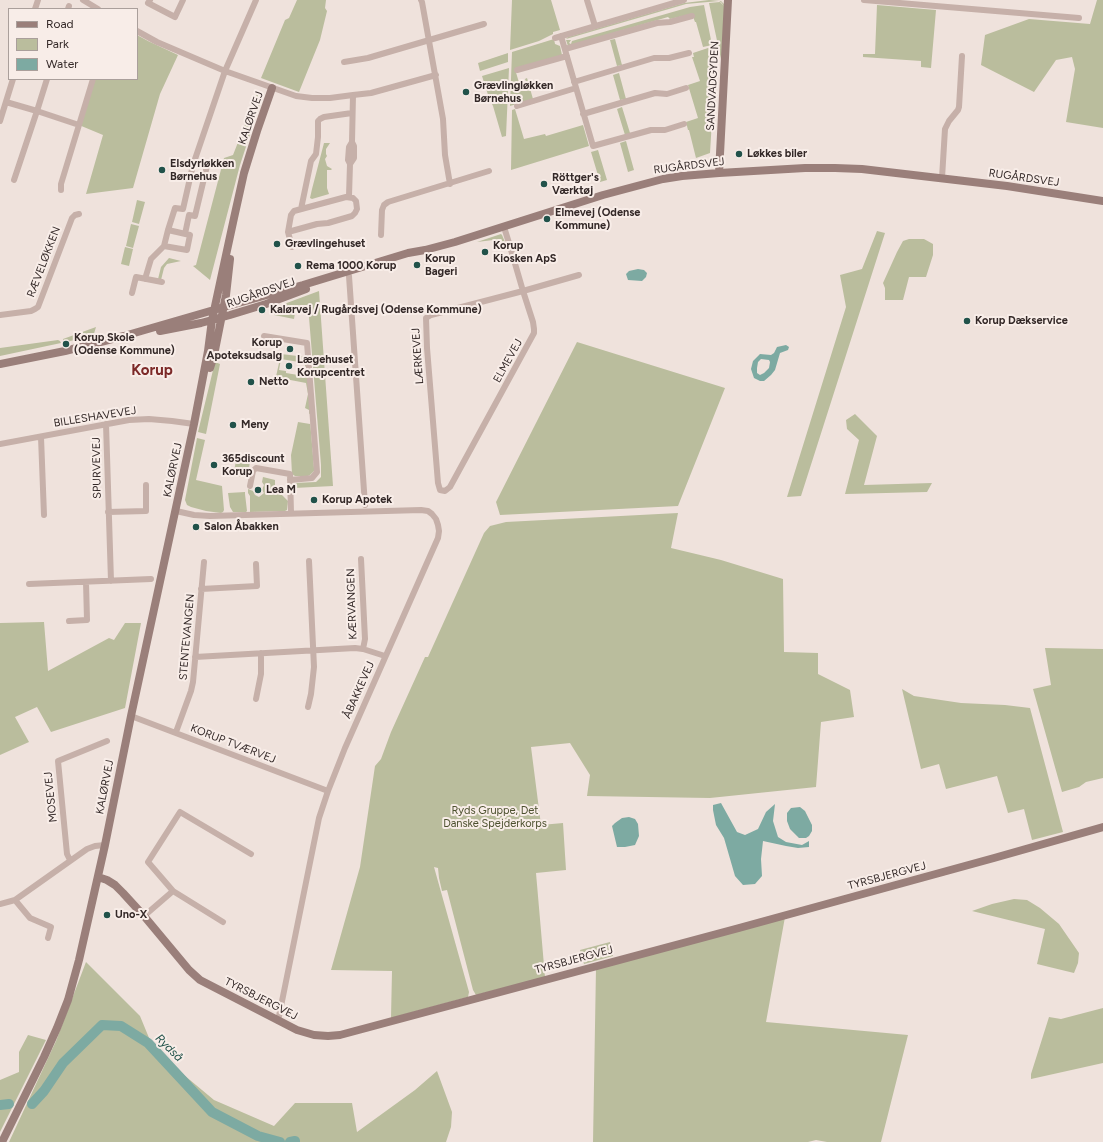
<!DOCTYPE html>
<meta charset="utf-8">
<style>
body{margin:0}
#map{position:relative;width:1103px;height:1142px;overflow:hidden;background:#efe2dc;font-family:Figtree,sans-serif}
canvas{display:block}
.legend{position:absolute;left:8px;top:8px;width:130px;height:72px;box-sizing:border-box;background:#f8ede8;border:1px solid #aa9f9b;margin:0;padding:5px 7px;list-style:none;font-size:12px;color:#342928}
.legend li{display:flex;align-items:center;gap:8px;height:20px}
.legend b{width:20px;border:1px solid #aa9f9b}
</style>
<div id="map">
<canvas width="1103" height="1142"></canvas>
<ul class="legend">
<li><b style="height:5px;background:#9a7f7a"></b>Road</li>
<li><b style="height:11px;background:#babd9d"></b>Park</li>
<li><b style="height:11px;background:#7daaa2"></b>Water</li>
</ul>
</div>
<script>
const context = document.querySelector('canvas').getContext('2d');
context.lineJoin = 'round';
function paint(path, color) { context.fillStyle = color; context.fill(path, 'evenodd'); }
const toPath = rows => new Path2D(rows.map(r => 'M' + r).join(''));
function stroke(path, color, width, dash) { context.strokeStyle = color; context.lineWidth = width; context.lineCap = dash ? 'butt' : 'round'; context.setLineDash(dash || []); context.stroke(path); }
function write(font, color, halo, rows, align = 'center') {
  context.font = font + ' Figtree,sans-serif'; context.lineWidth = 4; context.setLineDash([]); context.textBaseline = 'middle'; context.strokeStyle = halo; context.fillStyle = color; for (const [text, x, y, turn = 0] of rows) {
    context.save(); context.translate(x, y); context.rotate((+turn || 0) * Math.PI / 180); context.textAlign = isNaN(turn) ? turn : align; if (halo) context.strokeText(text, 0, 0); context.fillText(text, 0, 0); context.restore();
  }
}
paint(toPath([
 [297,0,326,0,325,8,327,11,320,40,299,92,261,78,285,20,289,18],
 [512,0,551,0,560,30,553,32,553,34,539,41,510,50],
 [709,0,721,1,725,5,722,64,709,3,720,2,724,6,721,2,719,1,686,4,566,39,568,37,684,3],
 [1097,0,1103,0,1103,128,1066,122,1075,69,1072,57,1056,60,1034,92,981,65,985,35,1029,19,1090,24],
 [704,5,712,45,703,47,696,22,695,22,692,14,670,19,668,17,568,46,566,40,571,40,569,43,571,44,572,41,690,7],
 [877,5,936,10,931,68,921,67,921,61,863,57,863,54,875,54],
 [137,35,148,41,178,55,160,94,133,188,86,194,103,135,79,125,95,79,137,79],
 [554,39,555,44,560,46,562,55,515,69,520,86,527,84,525,79,527,78,533,99,510,106,512,52],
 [615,39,622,65,617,66,610,40],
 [711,47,715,70,710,153,696,158,689,130,688,130,686,122,698,118,688,85,700,81,692,57,694,57,693,53],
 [508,53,508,62,480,71,478,63],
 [509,68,506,136,502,137,493,106,489,98,482,76],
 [619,73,626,99,620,100,613,75],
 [257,94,261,101,240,165,210,280,193,266,196,265,224,158,233,155],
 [622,107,630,133,625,135,617,109],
 [515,109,524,139,545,134,546,136,583,125,589,146,511,170,512,110],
 [626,141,634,170,628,172,620,143],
 [324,143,330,143,326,149,326,154,327,156,325,159,327,166,332,169,331,170,327,170,327,188,329,194,312,199,310,198,312,189],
 [598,150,607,180,600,182,591,152],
 [137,200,145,202,139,224,132,222],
 [131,224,139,226,133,248,126,246],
 [877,231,885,233,801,496,787,497,846,307,840,275,862,269],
 [501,234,502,235,505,242,502,243,501,239,477,242],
 [909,239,924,239,933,244,933,255,926,277,909,277,903,300,885,300,885,288,883,283,897,252,903,241],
 [125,247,133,249,129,266,121,264],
 [169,258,181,261,167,264,164,268,161,280,158,279,161,267],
 [319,291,333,486,294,488,295,483,316,482,321,477,321,465,308,305,302,305,301,308,296,307,294,319,274,315,276,307],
 [96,327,93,337,64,342,63,339],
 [58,340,60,341,61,343,0,356,0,348],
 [577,342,725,388,678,506,500,515,496,502],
 [281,354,306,357,307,368,305,368,305,363,299,364,299,362,281,359,279,370,286,371,286,373,298,375,301,377,306,376,306,372,307,372,311,413,309,414,309,410,305,408,308,394,306,383,280,378,275,381],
 [215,362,220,364,206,434,198,432],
 [855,414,877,436,864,485,932,483,927,492,845,494,859,440,847,429,846,420],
 [310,420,314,468,314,471,310,475,308,476,295,476,292,474,291,455,298,422,310,424],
 [197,438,205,440,196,480,222,486,224,510,223,512,221,513,206,511,191,507,187,505,185,500],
 [238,459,250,461,248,475,246,475,246,477,233,476,236,461,238,461],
 [263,477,275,480,275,488,288,501,287,510,285,511,250,512,250,496,248,493,248,489,253,491,255,495,259,497,264,493,262,490,264,485,262,482],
 [245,492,245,494,247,511,246,512,233,512,230,507,228,493],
 [678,513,671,548,721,560,783,579,784,652,818,653,818,674,850,690,854,717,821,722,816,787,710,798,587,796,590,775,570,743,531,747,541,825,563,823,566,870,536,873,545,977,476,995,473,990,447,890,442,891,439,878,438,868,434,867,469,992,468,997,391,1018,392,971,331,970,360,867,375,766,381,759,391,732,425,657,428,657,484,533,490,526,506,522],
 [44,622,48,671,109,638,114,640,125,623,141,623,125,708,51,732,37,707,15,717,29,742,0,755,0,623],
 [1045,648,1103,649,1103,778,1086,782,1079,787,1062,792,1033,689,1051,685],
 [902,689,914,696,961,703,1005,705,1030,708,1063,832,1032,840,1024,809,1008,813,997,776,946,789,939,764,921,769],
 [1014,899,1027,900,1040,908,1059,924,1079,953,1078,963,1074,973,1037,964,1045,929,972,911,992,904],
 [785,917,766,1022,908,1035,881,1142,827,1142,816,1140,808,1142,593,1142,596,968],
 [610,942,613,956,584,964,580,950],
 [86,962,140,1016,154,1050,214,1100,274,1126,295,1103,352,1103,357,1132,415,1090,437,1071,452,1112,451,1127,446,1142,9,1142,56,1041],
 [1103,1008,1103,1063,1031,1079,1031,1074,1049,1017,1061,1019],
 [28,1035,46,1040,0,1132,0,1080,19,1072,19,1052]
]), '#babd9d');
paint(toPath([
 [638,269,644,270,647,273,646,277,642,281,628,280,626,274,629,271],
 [786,345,789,347,788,350,780,353,775,370,771,375,764,381,760,381,754,378,751,369,753,361,760,354,771,355,774,353,777,347],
 [761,359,769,360,770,362,769,368,764,373,760,375,757,373,757,368,758,362],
 [721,803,737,832,745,835,758,829,766,812,775,804,773,821,778,837,786,842,802,845,809,841,809,847,798,848,786,846,763,841,761,859,762,876,755,884,743,885,735,876,724,838,716,825,713,810,713,805],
 [800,807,805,811,812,825,812,831,809,836,806,838,799,838,790,829,787,821,787,813,791,808],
 [629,817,635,819,638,824,639,836,635,845,625,847,617,847,612,826,615,823,622,818]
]), '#7daaa2');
stroke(toPath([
 [32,1104,44,1091,63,1063,102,1025,121,1026,148,1043,212,1112,258,1136,280,1142],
 [0,1105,9,1104],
 [290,1142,295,1141,295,1142]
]), '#7daaa2', 10);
stroke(toPath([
 [83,0,98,9],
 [150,0,148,3,175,17,183,0],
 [421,0,422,2,443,119,445,155,450,184],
 [587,0,595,26],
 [864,0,1079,18],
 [35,9,38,0],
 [68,9,69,6],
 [137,31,157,42,225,71,296,96,312,98,330,98,353,95,371,93,436,75],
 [561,36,593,146,651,130,665,130,684,124],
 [555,38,684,0],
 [565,49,657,23,670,22,692,16],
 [344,62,368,58,484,24],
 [517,70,567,56],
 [574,82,654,58,669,58,689,53],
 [6,102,37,111,79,125],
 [517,106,576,88],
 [583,114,655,93,667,94,686,88],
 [0,121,13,79],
 [350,164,348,160,349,147,352,142],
 [942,178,945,129,949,121,958,110,959,107,962,56],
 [14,180,37,111,47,79],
 [61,190,61,184,93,79],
 [349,196,350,164,354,158,354,146,352,142,353,95],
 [301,209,311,161,316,154,318,137,318,121,320,119,324,117,352,113],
 [504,227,509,243,523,291,533,322,534,329,534,333,450,487,445,491,440,490,438,483,427,348,426,318,431,315,523,291,579,275],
 [288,232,317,224,328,223,352,216,355,213,357,209,356,201,353,198,346,197,294,211,291,215,288,232,292,247],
 [185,234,189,215,195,216,207,166],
 [381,235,382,210,384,205,388,202,489,171],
 [164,246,187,250,190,235,168,230,175,208,183,209,193,165,225,71,256,0],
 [347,272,349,276,365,505],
 [145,279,151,259,164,246,168,230],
 [132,293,136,277,162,282],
 [0,315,31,311,35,309,38,307,72,218,75,215,79,214],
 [264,336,307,343,317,472,312,478,290,480],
 [106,424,111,581],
 [41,437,44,515],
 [0,444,129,420,149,419,172,421,194,424],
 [250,486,253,471,256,468,290,474,291,513],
 [176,511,194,515,210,516,421,510,428,511,432,514,436,519,438,525,439,531,438,538,345,748,328,791,319,818,278,1021],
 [108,512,146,511,146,485],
 [361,559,365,639,363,649],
 [29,584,151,579],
 [201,589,257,586,256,564],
 [69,621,87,620,86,582],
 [195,657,355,648,363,649,385,656],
 [256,699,261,674,261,653],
 [308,707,311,694,314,667,309,561],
 [131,716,328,791],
 [176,732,191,691,193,682,204,562],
 [70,860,67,854,58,761,107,741],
 [15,900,30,918,51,927,48,938],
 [0,904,15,900,87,849,95,846,105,845],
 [144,916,173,891],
 [223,922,173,891,148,862,180,812,251,854]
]), '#c6b0a9', 6);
stroke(toPath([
 [719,173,728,0],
 [160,331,201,323,230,315,266,304,306,289],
 [0,364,65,351,124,336,231,305,303,285,408,253,425,250,455,242,603,195,663,179,682,176,719,173,805,168,835,168,862,169,1007,186,1103,201],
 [210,368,214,355,226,295,230,259],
 [98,877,107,880,115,885,123,893,144,916,189,970,200,980,297,1030,314,1035,328,1036,340,1035,739,928,994,858,1103,827],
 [2,1142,44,1057,57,1028,68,1000,79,960,105,845,131,716,194,424,208,351,212,320,234,218,244,173,257,131,272,88]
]), '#9a7f7a', 8);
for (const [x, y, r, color] of [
 [466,92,4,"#21524a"],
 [739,154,4,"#21524a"],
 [162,170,4,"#21524a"],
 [544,184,4,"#21524a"],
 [547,219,4,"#21524a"],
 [277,244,4,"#21524a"],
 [485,252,4,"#21524a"],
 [417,265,4,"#21524a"],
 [298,266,4,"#21524a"],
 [262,310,4,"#21524a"],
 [967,321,4,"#21524a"],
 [66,344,4,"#21524a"],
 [290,349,4,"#21524a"],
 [289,366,4,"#21524a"],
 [251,382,4,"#21524a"],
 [233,425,4,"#21524a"],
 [214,465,4,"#21524a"],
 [258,490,4,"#21524a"],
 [314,500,4,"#21524a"],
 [196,527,4,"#21524a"],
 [107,915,4,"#21524a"]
]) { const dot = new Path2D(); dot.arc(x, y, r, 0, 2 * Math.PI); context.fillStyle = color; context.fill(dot); stroke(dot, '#f8ede8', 1.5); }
write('bold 11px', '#342928', '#f8ede8', [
 ["Grævlingløkken",474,86],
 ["Børnehus",474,99],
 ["Løkkes biler",747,154],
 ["Elsdyrløkken",170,164],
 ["Børnehus",170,177],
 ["Röttger's",552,178],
 ["Værktøj",552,191],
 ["Elmevej (Odense",555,213],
 ["Kommune)",555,226],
 ["Grævlingehuset",285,244],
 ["Korup",493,246],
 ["Kiosken ApS",493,259],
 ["Korup",425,259],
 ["Bageri",425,272],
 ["Rema 1000 Korup",306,266],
 ["Kalørvej / Rugårdsvej (Odense Kommune)",270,310],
 ["Korup Dækservice",975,321],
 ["Korup Skole",74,338],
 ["(Odense Kommune)",74,351],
 ["Korup",282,343,"right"],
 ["Apoteksudsalg",282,356,"right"],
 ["Lægehuset",297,360],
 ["Korupcentret",297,373],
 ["Netto",259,382],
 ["Meny",241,425],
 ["365discount",222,459],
 ["Korup",222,472],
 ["Lea M",266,490],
 ["Korup Apotek",322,500],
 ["Salon Åbakken",204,527],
 ["Uno-X",115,915]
], 'left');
write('11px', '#342928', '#f8ede8', [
 ["SANDVADGYDEN",713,86,-87],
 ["KALØRVEJ",251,118,-71],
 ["RUGÅRDSVEJ",689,166,-7],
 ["RUGÅRDSVEJ",1024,178,8],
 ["RÆVELØKKEN",44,262,-69],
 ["RUGÅRDSVEJ",261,293,-19],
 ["LÆRKEVEJ",418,356,-94],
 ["ELMEVEJ",508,361,-61],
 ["BILLESHAVEVEJ",95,417,-9],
 ["SPURVEVEJ",97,468,-91],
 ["KALØRVEJ",173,470,-78],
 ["KÆRVANGEN",352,604,-92],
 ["STENTEVANGEN",187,637,-85],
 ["ÅBAKKEVEJ",359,690,-66],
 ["KORUP TVÆRVEJ",233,744,21],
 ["KALØRVEJ",105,787,-79],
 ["MOSEVEJ",51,797,-96],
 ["TYRSBJERGVEJ",887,876,-15],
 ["TYRSBJERGVEJ",574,960,-15],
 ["TYRSBJERGVEJ",261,999,27]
]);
write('11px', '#4c502e', '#f8ede8', [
 ["Ryds Gruppe, Det",495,811],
 ["Danske Spejderkorps",495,824]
]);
write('italic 12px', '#21524a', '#f8ede8', [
 ["Rydså",169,1048,45]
]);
write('bold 15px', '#7c2928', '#f8ede8', [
 ["Korup",152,371]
]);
</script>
